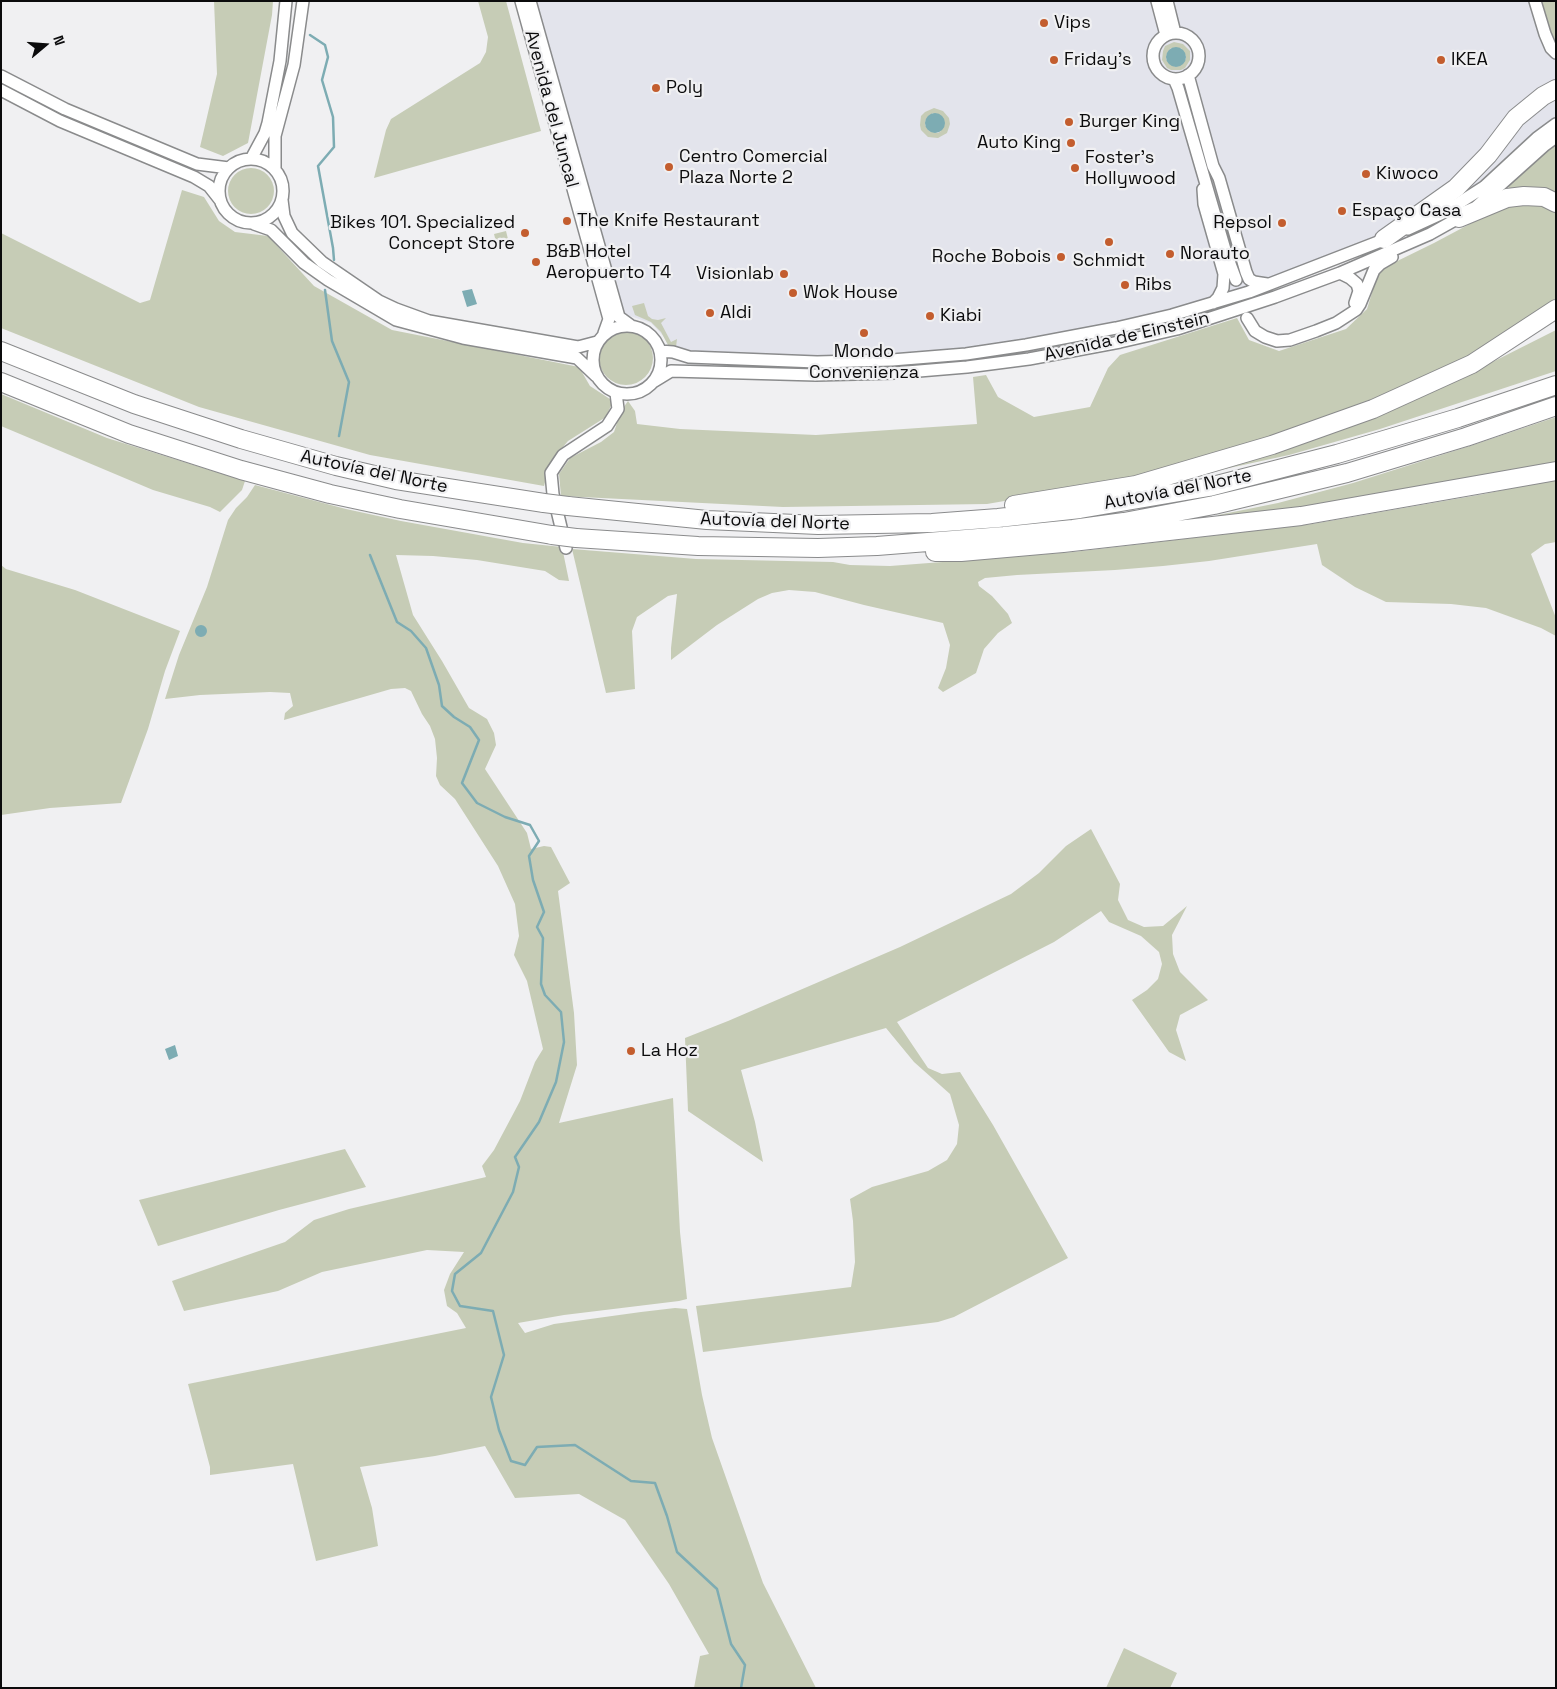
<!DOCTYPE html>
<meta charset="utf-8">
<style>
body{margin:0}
#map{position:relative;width:1557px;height:1689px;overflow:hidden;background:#f0f0f2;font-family:"Space Grotesk",sans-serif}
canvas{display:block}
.frame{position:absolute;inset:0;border:2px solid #0b0b0c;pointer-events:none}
.north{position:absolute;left:20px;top:20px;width:50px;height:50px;-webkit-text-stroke:4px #f0f0f2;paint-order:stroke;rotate:72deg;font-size:14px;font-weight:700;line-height:20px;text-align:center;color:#0b0b0c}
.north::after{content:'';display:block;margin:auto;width:18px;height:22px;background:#0b0b0c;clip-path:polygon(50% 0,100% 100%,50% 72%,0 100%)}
</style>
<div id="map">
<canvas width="1557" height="1689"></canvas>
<div class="frame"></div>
<div class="north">N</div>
</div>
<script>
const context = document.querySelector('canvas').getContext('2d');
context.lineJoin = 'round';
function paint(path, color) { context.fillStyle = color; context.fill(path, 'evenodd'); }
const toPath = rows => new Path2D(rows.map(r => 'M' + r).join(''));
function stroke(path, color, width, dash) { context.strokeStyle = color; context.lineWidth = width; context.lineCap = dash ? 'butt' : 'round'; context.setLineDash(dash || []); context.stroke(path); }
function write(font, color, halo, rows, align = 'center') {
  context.font = font + ' "Space Grotesk",sans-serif'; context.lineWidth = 4.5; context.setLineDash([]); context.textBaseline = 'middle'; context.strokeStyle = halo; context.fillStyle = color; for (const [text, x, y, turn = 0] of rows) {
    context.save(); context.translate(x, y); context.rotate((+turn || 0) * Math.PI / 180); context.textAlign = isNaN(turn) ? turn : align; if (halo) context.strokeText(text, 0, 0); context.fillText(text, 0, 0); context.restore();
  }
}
paint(toPath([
 [531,1,1539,1,1556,47,1556,124,1464,201,1279,282,1116,328,892,360,673,352,665,338,651,323,624,314]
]), '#e3e4ec');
paint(toPath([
 [214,1,273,1,272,15,248,143,223,156,200,147,217,74],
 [478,1,506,1,541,131,374,178,386,130,391,119,480,63,486,52,488,37],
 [1539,1,1556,1,1556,47],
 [1174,42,1183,44,1190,51,1190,60,1185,68,1181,70,1171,70,1167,68,1162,60,1163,51,1165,46],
 [1171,48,1181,48,1186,56,1186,59,1176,67,1170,64,1166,59,1167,53],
 [934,108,943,111,949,118,950,124,947,133,938,138,928,137,921,130,920,125,921,116,925,112],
 [933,113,941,131,938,133,929,131,925,125,926,119],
 [1556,145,1556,195,1510,191,1508,186,1530,165],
 '228 191a23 23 0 1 1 46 0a23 23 0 1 1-46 0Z',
 [182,190,204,197,219,221,235,232,268,236,314,286,392,330,579,367,590,386,613,401,606,417,568,441,551,461,544,486,370,455,199,407,1,328,1,233,140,303,150,300],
 [1524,202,1551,208,1556,213,1556,298,1535,316,1460,363,1342,414,1166,473,987,504,783,507,561,496,559,474,570,458,601,442,614,432,621,411,628,401,635,411,637,424,680,429,816,435,977,424,973,377,986,375,998,397,1034,417,1090,407,1108,368,1120,355,1237,318,1249,340,1279,351,1346,329,1367,309,1379,270,1434,243,1496,210],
 [506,231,508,239,496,242,494,234],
 [644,303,648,316,652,319,658,320,666,318,661,323,671,342,677,339,676,347,668,345,661,332,651,322,635,315,632,306],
 [1556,330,1556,371,1380,429,1289,455,1220,470,1377,415,1437,390],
 '599 358a27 27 0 1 1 54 0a27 27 0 1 1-54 0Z',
 [1,394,107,438,245,481,242,490,220,512,210,507,153,490,1,426],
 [1556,417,1556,462,1467,480,1220,520,1218,515,1278,503,1353,483,1473,445],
 [1556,479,1556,542,1545,544,1531,554,1556,618,1556,636,1541,628,1486,608,1451,604,1386,602,1355,587,1322,565,1317,544,1209,561,1163,566,1115,570,1017,575,985,578,978,582,979,586,992,596,1008,614,1012,623,998,633,984,649,976,673,943,692,938,688,946,668,950,645,943,623,864,605,815,592,789,590,772,593,758,599,717,625,671,660,671,648,677,594,668,596,637,617,632,631,635,689,606,693,572,549,696,559,833,562,850,565,890,566,1073,552,1312,524,1484,494],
 [255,485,346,509,401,521,523,543,562,547,569,581,559,580,545,571,477,560,433,556,396,555,413,615,442,661,469,708,487,719,494,733,496,745,485,769,527,833,531,849,544,846,551,847,570,883,558,891,574,1013,577,1065,559,1123,673,1098,680,1232,687,1299,679,1301,564,1315,518,1323,525,1333,554,1324,641,1312,675,1308,687,1309,702,1395,712,1438,763,1583,816,1688,694,1688,700,1656,709,1654,669,1584,625,1520,579,1494,515,1498,485,1446,435,1456,360,1467,372,1508,378,1546,316,1561,293,1464,210,1475,210,1467,188,1384,466,1328,457,1313,447,1306,444,1290,450,1274,464,1252,427,1250,322,1272,278,1291,184,1311,172,1281,285,1242,314,1220,349,1209,486,1177,482,1166,494,1150,520,1101,535,1062,543,1049,527,981,514,955,519,936,515,904,498,866,455,799,440,785,436,776,437,758,435,739,430,726,422,714,411,691,405,688,391,689,284,720,285,713,293,706,290,693,270,692,200,695,165,699,179,655,207,587,228,520,236,508,247,497],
 [1,565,6,569,75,590,180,631,165,671,148,729,121,803,50,808,1,815],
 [1091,829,1120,884,1118,900,1128,920,1144,927,1163,926,1187,906,1172,935,1173,954,1180,972,1208,1000,1180,1015,1176,1030,1186,1061,1169,1052,1132,1000,1147,990,1158,979,1162,964,1159,952,1141,936,1109,922,1101,911,1054,942,897,1022,928,1068,942,1074,960,1072,993,1125,1068,1258,954,1317,938,1322,703,1352,696,1306,851,1287,855,1262,853,1221,850,1199,872,1187,928,1171,947,1160,957,1144,959,1125,950,1094,914,1062,886,1028,741,1070,755,1122,763,1162,688,1111,685,1038,728,1021,900,947,1011,894,1039,873,1066,846],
 [345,1149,366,1187,279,1210,158,1246,139,1200],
 [1124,1648,1177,1673,1170,1688,1106,1688]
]), '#c6ccb6');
paint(toPath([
 '1166 57a10 10 0 1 1 20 0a10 10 0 1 1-20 0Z',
 '925 123a10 10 0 1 1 20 0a10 10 0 1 1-20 0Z',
 [472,289,477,304,467,307,462,291],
 '195 631a6 6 0 1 1 12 0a6 6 0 1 1-12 0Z',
 [175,1045,178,1056,169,1060,165,1049]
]), '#7dacb3');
stroke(toPath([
 [310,35,325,45,328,57,322,80,333,117,334,147,318,166,333,248,334,260],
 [325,290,332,341,349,382,339,436],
 [370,555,397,622,411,631,426,648,439,685,442,706,454,717,470,727,479,740,462,783,477,803,505,817,530,825,539,841,529,856,533,880,544,912,537,927,543,938,541,984,545,995,561,1012,564,1042,556,1082,539,1122,515,1157,519,1167,513,1192,481,1253,455,1274,452,1291,460,1306,493,1311,504,1355,491,1397,499,1430,511,1461,525,1465,537,1447,575,1445,631,1481,655,1483,667,1516,677,1552,717,1589,731,1644,745,1665,741,1688]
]), '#7dacb3', 2.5);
const minor = toPath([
 [521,1,609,319,604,333],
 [530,1,619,317,630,325],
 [1157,1,1166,35],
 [1167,1,1175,33],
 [1535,1,1545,34,1551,48,1556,53],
 '1153 56a23 23 0 1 1 46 0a23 23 0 1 1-46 0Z',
 [1188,75,1213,166,1219,178,1246,272,1249,279,1254,282,1267,284],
 [1,76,65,109,197,164,229,168],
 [1174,79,1178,88,1226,253,1236,280],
 [1,90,60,121,194,177,209,186,220,200],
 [251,159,265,133,268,123,280,61,286,1],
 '219 191a32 32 0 1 1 64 0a32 32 0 1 1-64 0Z',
 [275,170,275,136,294,65,303,1],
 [1203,189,1204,204,1224,274,1223,288,1218,298,1213,303],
 [282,200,284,216,292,233,322,262,379,301,396,309,429,321,578,347,597,342],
 [1477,206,1545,145,1556,137],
 [254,224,271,230,304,263,328,280,396,320,463,338,577,358,596,376],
 [1408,229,1445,212,1484,187,1537,138,1556,124],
 [1340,273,1350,278,1357,284,1359,291,1355,303],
 [1247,318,1255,331,1265,337,1277,341,1290,340,1316,331,1336,323,1356,310,1360,304,1374,270,1380,264,1392,257],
 '593 360a34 34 0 1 1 68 0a34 34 0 1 1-68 0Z',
 [660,351,673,352,689,357,817,362,892,360,966,354,1026,345,1116,328,1172,315,1249,292,1391,237],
 [653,382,671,371,816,375,895,373,967,367,1029,359,1120,342,1177,329,1275,297,1340,273,1430,234,1464,215],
 [566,548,553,494,551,473,563,455,607,426,618,409,616,393]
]);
const highway = toPath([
 [1459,218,1507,198,1524,196,1544,197,1556,203],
 [1384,239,1456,188,1488,155,1516,118,1543,96,1556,89],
 [1,351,134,404,241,439,336,466,396,480,544,503],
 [1,382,129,434,241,470,330,494,400,509,552,535],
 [1014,505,1136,485,1272,445,1373,409,1472,364,1556,309],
 [568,506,707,520,818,525,932,523,998,518,1080,509,1209,487,1337,454,1458,418,1556,385],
 [576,538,698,546,818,548,877,546,1004,536,1073,529,1124,522,1214,505,1347,473,1466,437,1556,406],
 [935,552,961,552,1063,543,1301,516,1556,471]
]);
stroke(minor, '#8a8b8c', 14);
stroke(highway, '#8a8b8c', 20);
stroke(minor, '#fff', 11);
stroke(highway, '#fff', 18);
const highwayBridge = toPath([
 [544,503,568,506],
 [552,535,576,538]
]);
stroke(highwayBridge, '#8a8b8c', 20, []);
stroke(highwayBridge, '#fff', 18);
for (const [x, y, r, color] of [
 [1044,23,5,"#c35d2e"],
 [1054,60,5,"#c35d2e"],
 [1441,60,5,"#c35d2e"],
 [656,88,5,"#c35d2e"],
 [1069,122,5,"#c35d2e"],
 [1071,143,5,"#c35d2e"],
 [669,167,5,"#c35d2e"],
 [1075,168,5,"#c35d2e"],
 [1366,174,5,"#c35d2e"],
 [1342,211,5,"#c35d2e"],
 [567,221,5,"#c35d2e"],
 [1282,223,5,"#c35d2e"],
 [525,233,5,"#c35d2e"],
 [1109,242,5,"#c35d2e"],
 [1170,254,5,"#c35d2e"],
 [1061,257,5,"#c35d2e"],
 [536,262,5,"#c35d2e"],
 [784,274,5,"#c35d2e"],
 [1125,285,5,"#c35d2e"],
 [793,293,5,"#c35d2e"],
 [710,313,5,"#c35d2e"],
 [930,316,5,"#c35d2e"],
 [864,333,5,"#c35d2e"],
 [631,1051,5,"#c35d2e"]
]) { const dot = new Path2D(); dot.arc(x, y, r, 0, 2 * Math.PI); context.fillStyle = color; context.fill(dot); stroke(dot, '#f0f0f2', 2); }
write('18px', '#0b0b0c', '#f0f0f2', [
 ["Vips",1054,23],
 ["Friday's",1064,60],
 ["IKEA",1451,60],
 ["Poly",666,88],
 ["Burger King",1079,122],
 ["Auto King",1061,143,"right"],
 ["Centro Comercial",679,157],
 ["Plaza Norte 2",679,178],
 ["Foster's",1085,158],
 ["Hollywood",1085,179],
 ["Kiwoco",1376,174],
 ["Espaço Casa",1352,211],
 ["The Knife Restaurant",577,221],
 ["Bikes 101. Specialized",515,223,"right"],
 ["Concept Store",515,244,"right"],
 ["Repsol",1272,223,"right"],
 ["B&B Hotel",546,252],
 ["Aeropuerto T4",546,273],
 ["Norauto",1180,254],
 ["Roche Bobois",1051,257,"right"],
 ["Schmidt",1109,261,"center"],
 ["Visionlab",774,274,"right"],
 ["Ribs",1135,285],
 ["Wok House",803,293],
 ["Aldi",720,313],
 ["Kiabi",940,316],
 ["Mondo",864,352,"center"],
 ["Convenienza",864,373,"center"],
 ["La Hoz",641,1051]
], 'left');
write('18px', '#0b0b0c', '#f0f0f2', [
 ["Avenida del Juncal",551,109,75],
 ["Avenida de Einstein",1127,337,-13],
 ["Autovía del Norte",374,472,12],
 ["Autovía del Norte",1178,490,-11],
 ["Autovía del Norte",775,522,2]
]);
</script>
